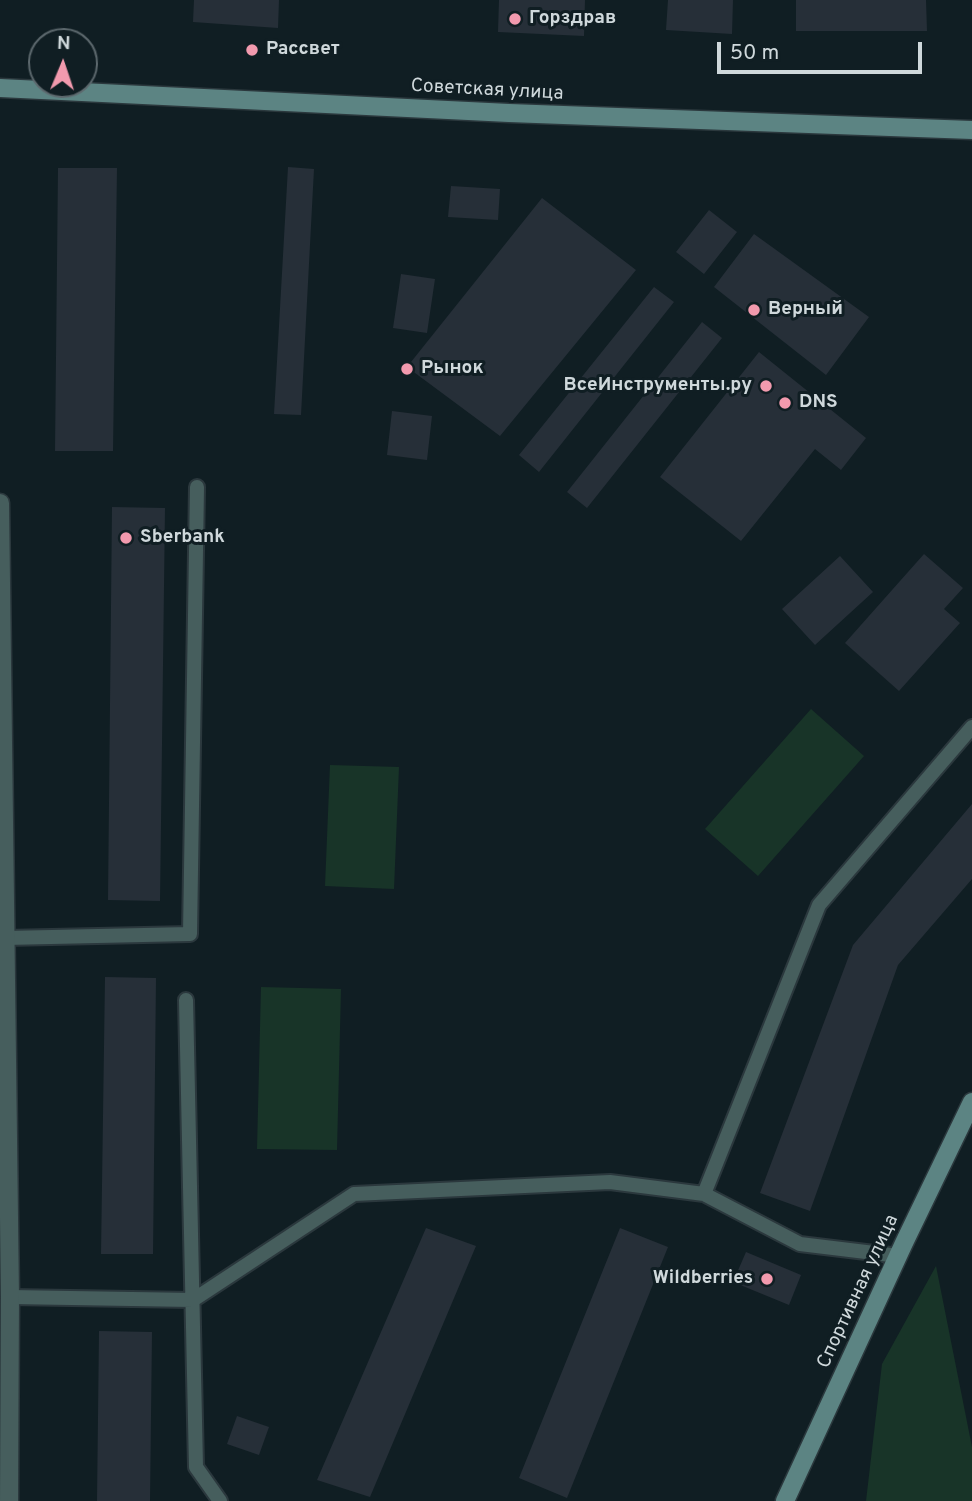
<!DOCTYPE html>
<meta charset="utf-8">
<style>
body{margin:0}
#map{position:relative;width:972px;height:1501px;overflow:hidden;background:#101e23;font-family:Overpass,sans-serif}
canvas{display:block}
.north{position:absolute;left:28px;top:28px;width:70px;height:70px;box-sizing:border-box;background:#101e23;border:2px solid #5c686d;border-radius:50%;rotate:2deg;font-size:19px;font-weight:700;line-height:28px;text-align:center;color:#cfd8db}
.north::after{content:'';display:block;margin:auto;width:24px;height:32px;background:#f29aae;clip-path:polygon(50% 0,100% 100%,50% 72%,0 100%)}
.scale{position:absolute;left:717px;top:42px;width:205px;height:32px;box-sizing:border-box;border:4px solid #cfd8db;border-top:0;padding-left:9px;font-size:21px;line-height:24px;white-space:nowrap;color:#cfd8db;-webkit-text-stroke:5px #101e23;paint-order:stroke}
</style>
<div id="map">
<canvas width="972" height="1501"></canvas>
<div class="north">N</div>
<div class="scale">50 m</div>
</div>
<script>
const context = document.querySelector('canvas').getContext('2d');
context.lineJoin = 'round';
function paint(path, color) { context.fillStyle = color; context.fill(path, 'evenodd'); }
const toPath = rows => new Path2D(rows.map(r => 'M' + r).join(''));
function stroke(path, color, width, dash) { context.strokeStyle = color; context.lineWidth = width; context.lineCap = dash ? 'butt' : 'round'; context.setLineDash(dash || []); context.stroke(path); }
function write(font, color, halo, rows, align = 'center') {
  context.font = font + ' Overpass,sans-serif'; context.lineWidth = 6; context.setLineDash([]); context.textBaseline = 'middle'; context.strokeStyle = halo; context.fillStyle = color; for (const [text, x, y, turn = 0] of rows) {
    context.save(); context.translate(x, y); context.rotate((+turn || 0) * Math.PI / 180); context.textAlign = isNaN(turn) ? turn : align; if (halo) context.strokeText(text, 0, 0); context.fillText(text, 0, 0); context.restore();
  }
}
paint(toPath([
 [811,709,864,756,758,876,705,829],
 [330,765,399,767,394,889,325,886],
 [261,987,341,989,337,1150,257,1149],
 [936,1266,972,1447,972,1501,866,1501,882,1364]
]), '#183428');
paint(toPath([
 [194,0,279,0,278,28,193,22],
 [499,0,585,0,584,36,498,32],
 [668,0,733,0,732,34,666,30],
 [796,0,926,0,927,31,796,31],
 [288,167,314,169,301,415,274,414],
 [58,168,117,168,113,451,55,451],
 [451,186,500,189,498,220,448,217],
 [542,198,636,270,500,436,407,367],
 [709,210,737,232,704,274,676,252],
 [754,234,869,317,826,375,714,287],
 [401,274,435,279,427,333,393,328],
 [654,287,674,302,539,472,519,455],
 [702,322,722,338,587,508,567,492],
 [759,352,866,438,841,470,815,449,741,541,660,477],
 [392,411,432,416,427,460,387,455],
 [112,507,165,508,160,901,108,900],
 [924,554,963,588,944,609,960,623,899,691,845,643],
 [840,556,873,592,815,645,782,609],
 [972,804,972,879,898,965,810,1211,760,1193,853,945],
 [105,977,156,978,153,1254,101,1254],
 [426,1228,476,1246,370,1497,317,1480],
 [620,1228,668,1247,567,1498,519,1478],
 [746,1252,801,1275,789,1305,733,1282],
 [99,1331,152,1332,150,1501,97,1501],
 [237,1416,269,1427,259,1455,227,1444]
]), '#262f38');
const lane = toPath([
 [5,938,190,934,197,487],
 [186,1000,196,1467,220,1501],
 [899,1256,800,1244,704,1194,819,905,972,727],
 [10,1297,193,1300,354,1194,610,1182,704,1194]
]);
const street = toPath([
 [0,503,10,1297,9,1501]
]);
const secondary = toPath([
 [0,88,509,113,972,130],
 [785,1501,904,1243,972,1102]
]);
stroke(lane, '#2b383d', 18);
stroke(street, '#2b383d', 21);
stroke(secondary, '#2b383d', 21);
stroke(lane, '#465e5d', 14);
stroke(street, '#465e5d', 18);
stroke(secondary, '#5c8483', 18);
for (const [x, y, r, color] of [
 [515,19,7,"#f29aae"],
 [252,50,7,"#f29aae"],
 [754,310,7,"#f29aae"],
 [407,369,7,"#f29aae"],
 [766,386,7,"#f29aae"],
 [785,403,7,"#f29aae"],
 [126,538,7,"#f29aae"],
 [767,1279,7,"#f29aae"]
]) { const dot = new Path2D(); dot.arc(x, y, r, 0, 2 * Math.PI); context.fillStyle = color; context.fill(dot); stroke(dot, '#101e23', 2.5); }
write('bold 19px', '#cfd8db', '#101e23', [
 ["Горздрав",529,19],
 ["Рассвет",266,50],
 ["Верный",768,310],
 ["Рынок",421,369],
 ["ВсеИнструменты.ру",752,386,"right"],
 ["DNS",799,403],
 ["Sberbank",140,538],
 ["Wildberries",753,1279,"right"]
], 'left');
write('19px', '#cfd8db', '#101e23', [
 ["Советская улица",487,91,3],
 ["Спортивная улица",859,1292,-65]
]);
</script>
